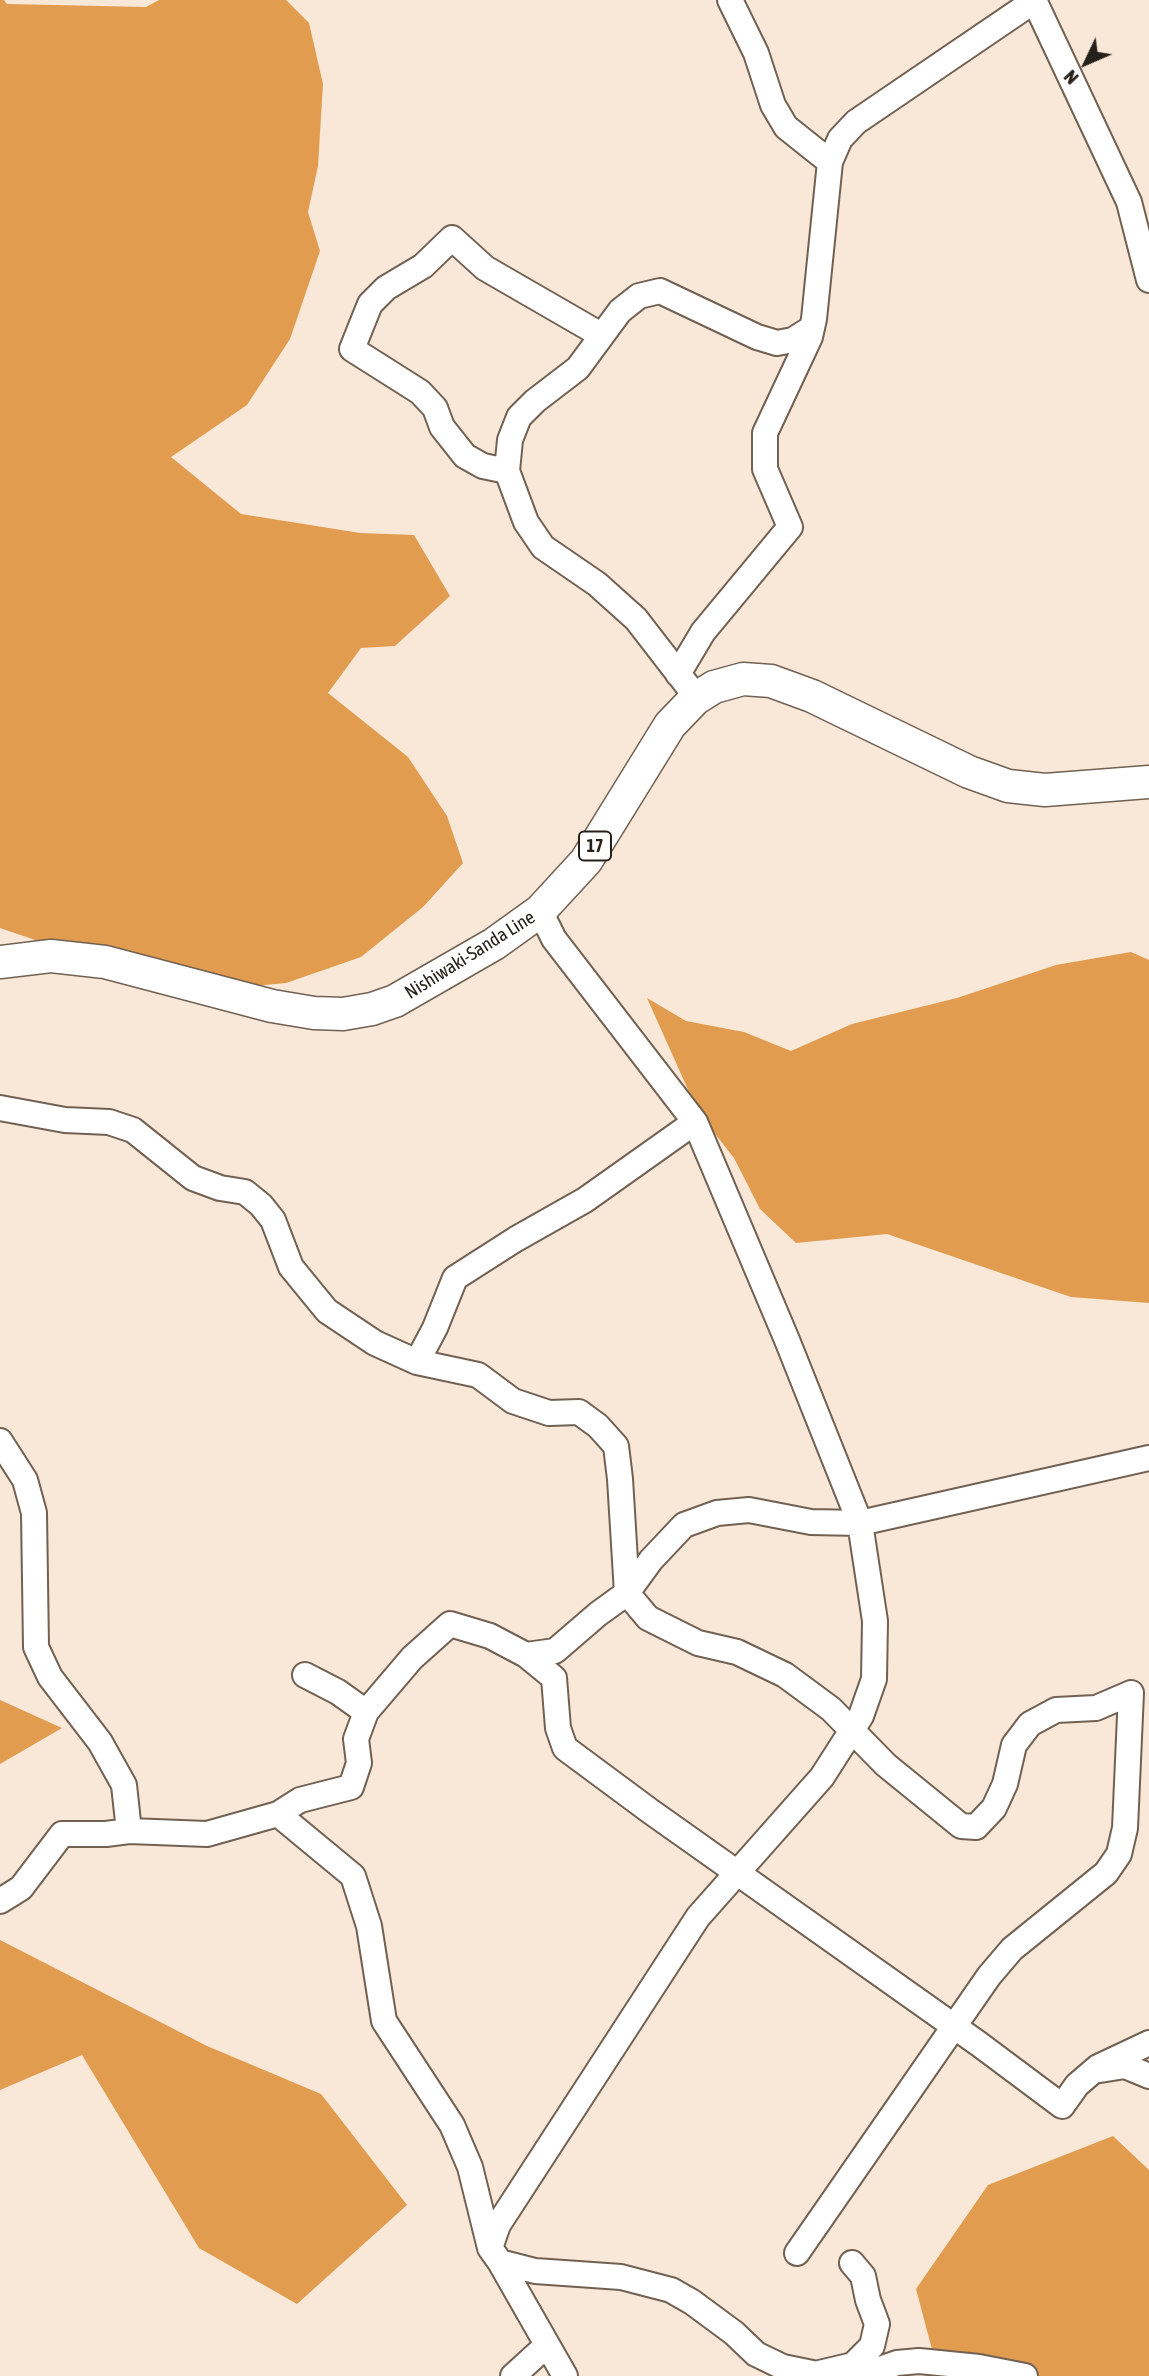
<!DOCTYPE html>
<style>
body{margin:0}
#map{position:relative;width:1149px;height:2376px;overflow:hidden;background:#f9e7d7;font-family:"Asap Condensed",sans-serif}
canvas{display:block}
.north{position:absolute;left:1051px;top:28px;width:70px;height:70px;-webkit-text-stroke:5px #fff;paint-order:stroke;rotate:226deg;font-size:19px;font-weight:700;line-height:28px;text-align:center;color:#26201a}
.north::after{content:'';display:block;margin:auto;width:24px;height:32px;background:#26201a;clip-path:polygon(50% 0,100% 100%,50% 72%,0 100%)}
</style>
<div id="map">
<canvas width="1149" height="2376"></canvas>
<div class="north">N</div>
</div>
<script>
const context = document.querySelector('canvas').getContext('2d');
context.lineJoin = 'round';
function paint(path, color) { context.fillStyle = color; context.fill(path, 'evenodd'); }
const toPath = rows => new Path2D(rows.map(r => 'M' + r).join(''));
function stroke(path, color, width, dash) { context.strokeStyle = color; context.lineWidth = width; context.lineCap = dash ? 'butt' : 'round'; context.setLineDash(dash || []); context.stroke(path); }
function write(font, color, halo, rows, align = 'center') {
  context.font = font + ' "Asap Condensed",sans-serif'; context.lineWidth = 7; context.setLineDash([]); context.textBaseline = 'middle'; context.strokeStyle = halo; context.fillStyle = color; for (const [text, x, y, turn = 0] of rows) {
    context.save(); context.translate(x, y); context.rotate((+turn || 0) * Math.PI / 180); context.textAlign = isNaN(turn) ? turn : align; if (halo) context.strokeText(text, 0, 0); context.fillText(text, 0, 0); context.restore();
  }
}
paint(toPath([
 [0,0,4,0,7,4,146,7,159,0,286,0,309,23,323,84,318,166,308,212,320,251,290,339,247,405,171,457,241,514,360,533,414,535,450,596,395,646,361,648,328,693,408,757,447,816,463,863,423,907,361,957,286,983,223,989,47,944,0,928],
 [1131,952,1149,960,1149,1303,1071,1297,887,1234,796,1243,760,1209,734,1158,698,1112,647,998,686,1021,744,1032,791,1051,852,1024,957,998,1056,965],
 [0,1700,62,1728,0,1764],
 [0,1940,207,2046,321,2094,407,2205,297,2304,199,2248,82,2055,0,2090],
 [1113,2136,1149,2170,1149,2376,939,2376,916,2289,988,2185]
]), '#e29c4f');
const minor = toPath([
 [730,0,756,53,773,105,786,127,830,162],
 [1034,0,1129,202,1149,280],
 [507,471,483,466,465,456,442,427,435,408,420,392,352,349,370,304,386,288,423,266,452,238,485,268,601,335],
 [678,674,703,632,790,527,765,469,765,433,810,337,814,319,830,162,840,139,856,122,1034,1],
 [687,685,636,619,597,584,543,547,526,522,507,471,510,440,519,417,535,401,578,368,620,311,639,296,660,291,757,337,777,343,793,340,812,328],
 [0,1108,65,1120,109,1122,133,1130,193,1178,220,1188,245,1192,261,1205,273,1220,291,1267,327,1311,375,1343,417,1362,478,1375,513,1401,549,1413,579,1412,598,1426,616,1446,620,1479,627,1593,648,1618,698,1643,737,1652,785,1675,831,1709,886,1765,961,1826,976,1827,994,1808,1005,1784,1014,1745,1030,1724,1056,1710,1096,1708,1131,1693],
 [417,1362,435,1328,455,1278,516,1239,585,1200,695,1122],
 [0,1441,25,1480,34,1513,36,1647,50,1677,100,1742,124,1785,129,1831],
 [526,1655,555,1651,598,1614,627,1593,651,1560,684,1525,717,1513,749,1510,811,1522,860,1523,1149,1458],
 [305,1675,338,1692,366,1712],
 [278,1814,353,1876,369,1926,384,2021,452,2125,470,2167,490,2248,500,2262,535,2271,621,2277,671,2290,692,2302,734,2333,756,2354,783,2367,827,2376],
 [0,1901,21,1888,62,1834,106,1834,129,1831,207,1834,278,1814,300,1800,351,1787,359,1763,356,1739,366,1712,412,1658,450,1624,490,1636,526,1655,554,1678,558,1728,565,1748,650,1811,979,2044,1062,2106,1077,2085,1098,2067,1149,2043],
 [1100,2070,1125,2066,1149,2076],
 [490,2248,498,2225,698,1917,822,1777,861,1716,874,1679,875,1621,860,1523,787,1340,695,1122,554,939,540,911],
 [797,2253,989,1976,1012,1949,1106,1873,1119,1854,1125,1828,1131,1693],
 [500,2262,565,2376],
 [815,2374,853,2365,872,2346,877,2324,868,2300,863,2276,852,2263],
 [513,2376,547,2345],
 [860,2376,897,2363,919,2361,979,2367,1025,2376]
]);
const major = toPath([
 [0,962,51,956,105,962,272,1006,314,1013,343,1014,372,1009,395,1001,494,944,540,911,586,861,670,725,695,699,714,687,743,679,771,681,812,696,969,772,1008,786,1045,790,1149,782]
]);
stroke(minor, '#716153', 28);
stroke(major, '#716153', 35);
stroke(minor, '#fff', 24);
stroke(major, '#fff', 32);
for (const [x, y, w] of [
 [595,846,32]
]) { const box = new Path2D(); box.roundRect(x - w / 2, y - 14.5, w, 29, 5); context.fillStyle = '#fff'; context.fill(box); stroke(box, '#26201a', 2); }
write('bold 18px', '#26201a', null, [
 ["17",595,846]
]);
write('19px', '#26201a', '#fff', [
 ["Nishiwaki-Sanda Line",470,955,-32]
]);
</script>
